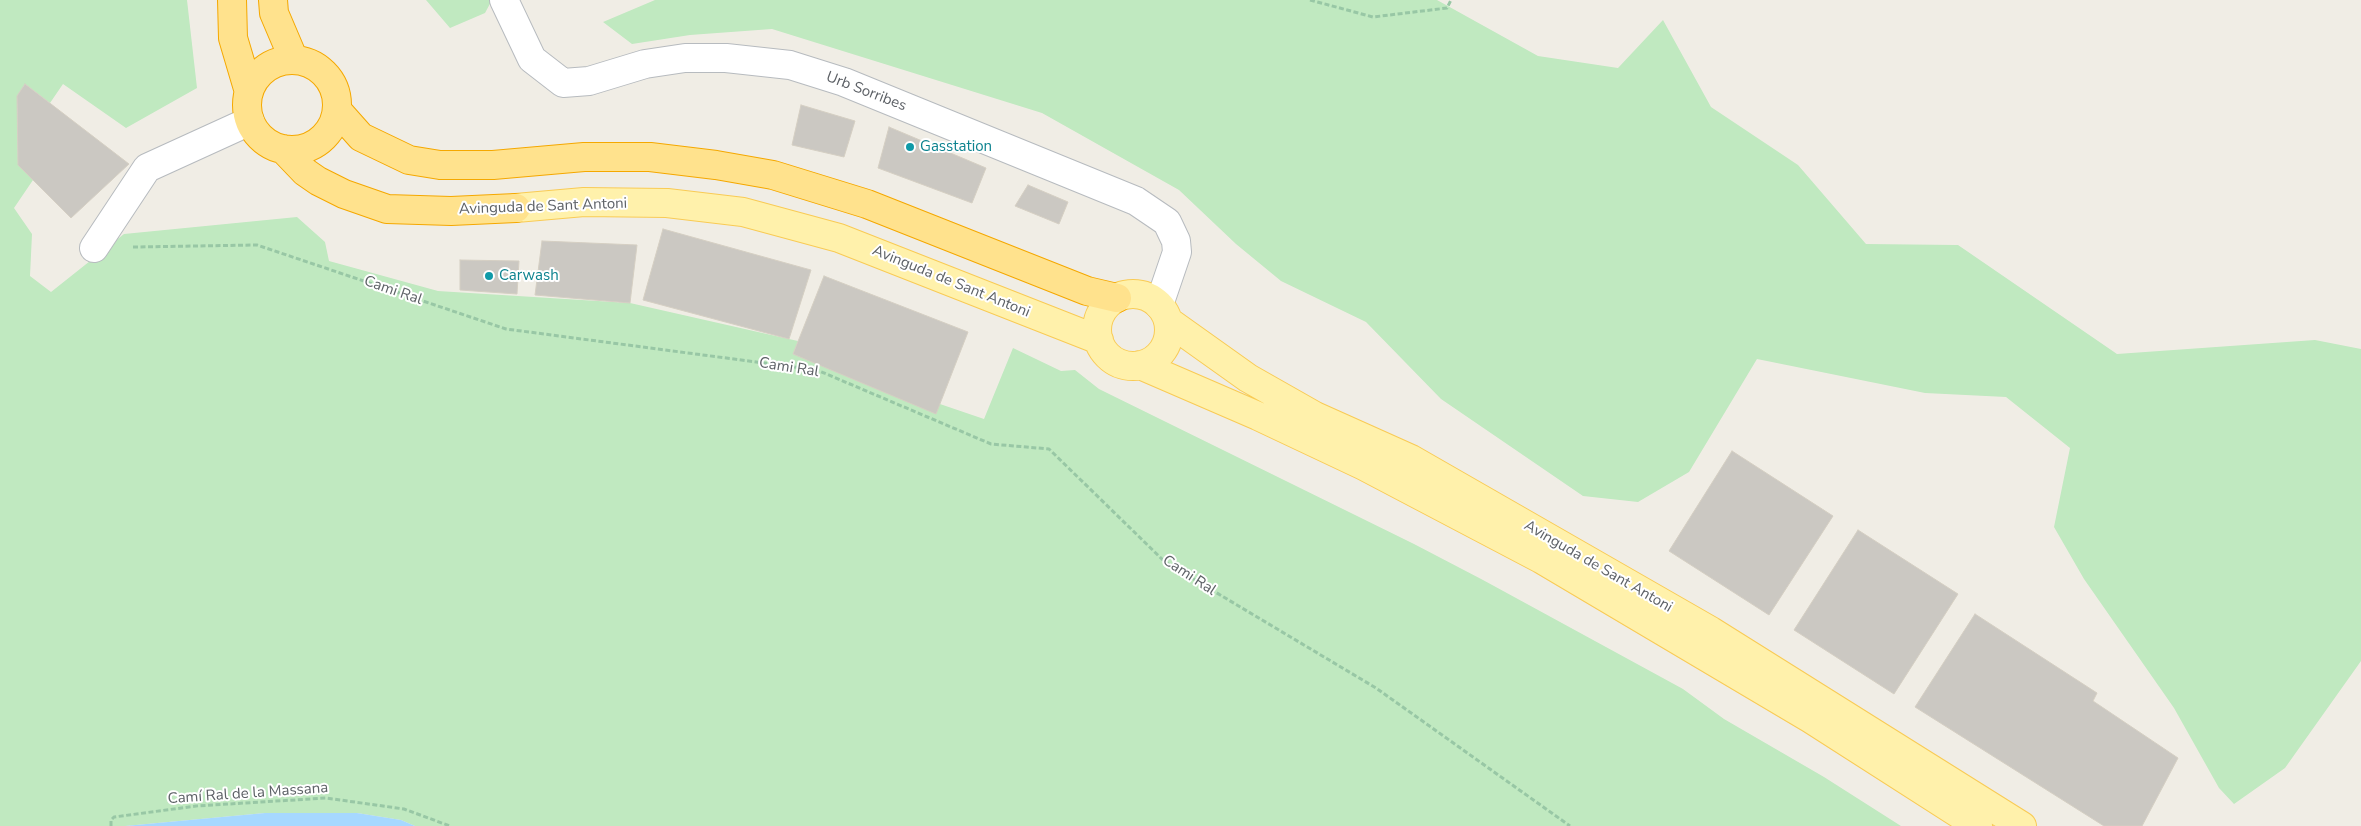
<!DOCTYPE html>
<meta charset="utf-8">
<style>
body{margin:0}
canvas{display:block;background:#f0ede5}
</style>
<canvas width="2361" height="826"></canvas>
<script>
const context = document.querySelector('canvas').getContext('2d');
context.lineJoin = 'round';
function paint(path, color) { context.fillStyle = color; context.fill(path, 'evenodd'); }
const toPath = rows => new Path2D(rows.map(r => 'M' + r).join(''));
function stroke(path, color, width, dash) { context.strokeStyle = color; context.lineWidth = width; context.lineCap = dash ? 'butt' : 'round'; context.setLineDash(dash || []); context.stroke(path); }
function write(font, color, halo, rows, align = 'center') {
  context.font = font + ' "Nunito Sans",sans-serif'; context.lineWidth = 4; context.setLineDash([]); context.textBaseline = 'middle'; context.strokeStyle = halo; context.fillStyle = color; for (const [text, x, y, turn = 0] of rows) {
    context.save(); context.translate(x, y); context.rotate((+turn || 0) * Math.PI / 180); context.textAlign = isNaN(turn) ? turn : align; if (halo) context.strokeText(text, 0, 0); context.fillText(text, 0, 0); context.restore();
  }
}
paint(toPath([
 [0,0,187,0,197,88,126,128,63,84,50,103,25,84,17,96,18,165,33,180,14,208,32,234,30,276,51,292,124,234,297,217,325,242,329,261,438,291,630,303,789,339,798,341,793,354,984,419,1013,348,1061,371,1075,370,1099,389,1414,544,1483,580,1683,689,1724,719,1824,777,1901,826,415,826,401,820,357,813,265,813,125,826,0,826],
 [426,0,492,0,485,13,450,28],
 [655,0,1437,0,1538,56,1618,68,1663,20,1711,107,1798,165,1866,244,1958,245,2117,354,2315,340,2361,349,2361,661,2285,768,2234,804,2219,788,2174,708,2084,579,2054,527,2070,448,2006,397,1925,393,1757,359,1689,472,1638,502,1583,496,1441,399,1366,322,1281,281,1236,244,1179,190,1042,113,772,29,690,35,632,44,603,22]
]), '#c0e9c0');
paint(toPath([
 [265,813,357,813,401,820,415,826,125,826]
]), '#a6d8ff');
const building = toPath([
 [25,84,129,164,71,218,18,165,17,96,25,84],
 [801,105,855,121,844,157,792,145,801,105],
 [889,127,986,168,972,203,878,168,889,127],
 [1028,185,1068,202,1059,224,1015,206,1028,185],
 [663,229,811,270,789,339,643,300,663,229],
 [542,241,637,245,630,303,535,295,542,241],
 [460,260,519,261,517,294,460,290,460,260],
 [824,276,968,332,936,414,793,354,824,276],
 [1732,451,1833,516,1769,615,1669,551,1732,451],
 [1858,530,1958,594,1894,694,1794,630,1858,530],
 [1975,614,2097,693,2093,701,2178,758,2142,826,2104,826,1915,707,1975,614]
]);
paint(building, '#cbc8c2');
stroke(building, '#d5cfc3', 1);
const minor = toPath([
 [504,0,532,59,563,83,589,81,645,64,685,58,726,58,790,65,844,82,1136,201,1167,222,1176,241,1177,252,1159,305],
 [94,248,147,168,250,121]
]);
const major = toPath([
 [516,208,584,202,667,203,743,212,839,238,1099,340],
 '1097 330a36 36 0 1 1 72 0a36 36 0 1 1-72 0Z',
 [1168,321,1248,378,1315,416,1411,459,1711,631,2022,826],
 [1140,365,1258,416,1364,466,1541,559,1811,719,1978,826]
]);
const highway = toPath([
 [232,0,233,38,249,92],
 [273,0,274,13,294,60],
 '247 105a45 45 0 1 1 90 0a45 45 0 1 1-90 0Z',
 [337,110,361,137,409,160,440,165,493,165,584,157,650,157,716,165,773,175,867,204,1087,291,1117,298],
 [283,149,305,172,318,181,344,194,387,209,451,211,516,208]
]);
stroke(minor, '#b7bbbf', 30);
stroke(major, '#f9cb55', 30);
stroke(highway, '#f5a800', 30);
stroke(toPath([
 [1310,0,1373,17,1447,8,1451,0],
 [133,247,257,245,506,329,817,370,991,444,1049,449,1165,562,1376,688,1570,826],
 [111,826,111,820,114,817,196,806,326,798,404,809,450,826]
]), '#98c7a5', 3, [5, 2.5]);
stroke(minor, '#fff', 28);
stroke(major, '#fff1ab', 28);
stroke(highway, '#ffe28d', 28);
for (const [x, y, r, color] of [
 [910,147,5,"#0f9aa8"],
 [489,276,5,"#0f9aa8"]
]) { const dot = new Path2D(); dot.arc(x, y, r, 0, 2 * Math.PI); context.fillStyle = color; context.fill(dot); stroke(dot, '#fff', 2); }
write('15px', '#5d6166', '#fff', [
 ["Urb Sorribes",866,92,21],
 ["Avinguda de Sant Antoni",543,207,-2],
 ["Avinguda de Sant Antoni",951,282,22],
 ["Cami Ral",393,291,19],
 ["Cami Ral",789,368,9],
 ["Avinguda de Sant Antoni",1598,567,30],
 ["Cami Ral",1189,576,33],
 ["Camí Ral de la Massana",248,794,-4]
]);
write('15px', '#0d838f', '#fff', [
 ["Gasstation",920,147],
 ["Carwash",499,276]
], 'left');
</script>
